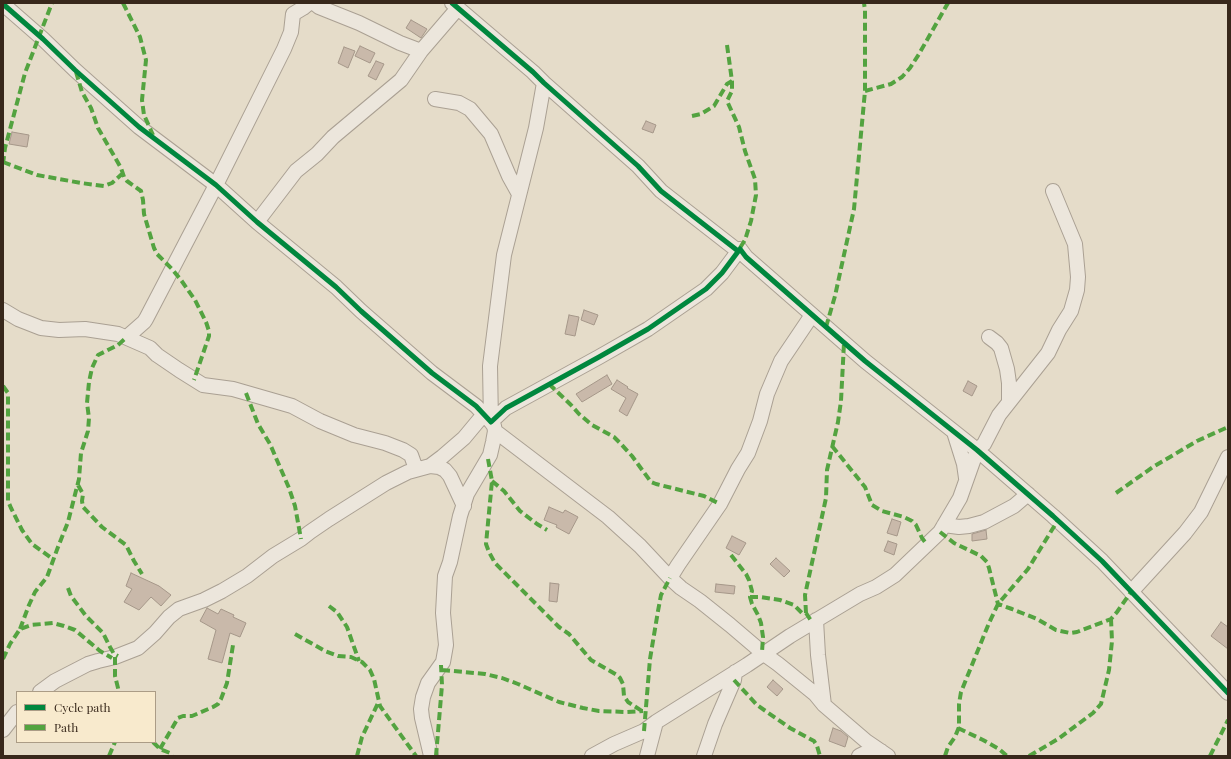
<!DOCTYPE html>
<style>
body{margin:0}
#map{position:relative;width:1231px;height:759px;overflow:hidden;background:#e5dcc9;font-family:"Playfair Display",serif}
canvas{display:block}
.frame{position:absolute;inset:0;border:4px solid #38281b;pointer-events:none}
.legend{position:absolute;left:16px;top:691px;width:140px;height:52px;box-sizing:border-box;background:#f8eacd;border:1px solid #ab9c86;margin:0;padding:5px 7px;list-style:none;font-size:12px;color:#38281b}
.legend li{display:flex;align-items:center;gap:8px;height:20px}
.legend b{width:20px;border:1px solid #ab9c86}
</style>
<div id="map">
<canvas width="1231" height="759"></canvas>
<div class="frame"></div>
<ul class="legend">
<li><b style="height:5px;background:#00873e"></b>Cycle path</li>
<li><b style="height:5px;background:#53a340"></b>Path</li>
</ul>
</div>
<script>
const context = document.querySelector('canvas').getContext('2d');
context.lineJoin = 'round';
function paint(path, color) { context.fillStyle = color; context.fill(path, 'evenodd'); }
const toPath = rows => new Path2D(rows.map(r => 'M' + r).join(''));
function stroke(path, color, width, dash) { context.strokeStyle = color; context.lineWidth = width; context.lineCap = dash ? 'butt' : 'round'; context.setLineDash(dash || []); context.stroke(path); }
const building = toPath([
 [411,20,427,29,421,38,406,28,411,20],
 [360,46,375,53,370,63,355,56,360,46],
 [344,47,355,51,348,68,338,63,344,47],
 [376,61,384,64,376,80,368,76,376,61],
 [646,121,656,125,653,133,642,129,646,121],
 [12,132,29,135,27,147,9,144,12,132],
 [584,310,598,315,594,325,581,320,584,310],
 [569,315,579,317,575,336,565,334,569,315],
 [607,375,612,384,582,402,576,394,607,375],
 [617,380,628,387,627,388,638,394,627,416,619,411,626,398,611,389,617,380],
 [968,381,977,386,972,396,963,391,968,381],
 [549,507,563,513,565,510,578,517,569,534,556,527,557,525,544,520,549,507],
 [892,519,901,522,897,536,887,533,892,519],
 [986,530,987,539,972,541,972,534,986,530],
 [732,536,746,543,739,555,726,548,732,536],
 [888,541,897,544,894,555,884,551,888,541],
 [776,558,790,571,784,577,770,564,776,558],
 [131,573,159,586,171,595,161,606,151,597,139,610,124,602,132,589,126,586,131,573],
 [550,583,559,584,557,602,549,601,550,583],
 [716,584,735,586,734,594,715,592,716,584],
 [207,608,218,614,221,609,234,615,233,617,246,623,240,637,230,633,222,663,208,659,216,630,200,621,207,608],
 [1221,622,1228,627,1228,649,1211,636,1221,622],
 [773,680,783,689,777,696,767,687,773,680],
 [833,728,841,731,848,737,845,747,829,741,833,728]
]);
paint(building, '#c9b9aa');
stroke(building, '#a59789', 1);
const minor = toPath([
 [314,3,319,7,359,23,400,43,421,51],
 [452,3,533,72,544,83,638,166,661,191,738,251,740,249,746,257,865,361,977,450,1053,516,1102,561,1228,693],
 [3,4,43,39,75,70,139,127,216,185,257,222,336,287,361,311,432,373,476,406,491,422,506,408,599,357,648,329,690,300,706,289,722,273,740,249],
 [435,99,459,103,470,109,491,134,509,176,519,194],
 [257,222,296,171,317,154,333,137,401,80,421,51,458,8],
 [3,310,18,319,41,328,59,330,85,329,118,334,150,348,157,355,179,370,203,385,233,389,292,406,320,421,354,435,385,443,403,450,411,455,416,469],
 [127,337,144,322,146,319,216,185,284,49,291,32,293,14,303,8,309,3],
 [989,337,997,343,1001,348,1007,369,1009,383,1009,401],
 [495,431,608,517,640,546,670,578,681,588,700,601,730,625,764,654,778,664,815,694,824,705,866,741,888,756],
 [954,432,964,464,966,478],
 [430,466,442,457,464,438,484,414],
 [944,525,959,527,969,526,984,522,1014,506,1028,494],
 [670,578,678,565,720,504,738,469,748,453,760,421,767,394,781,361,812,315],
 [1131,592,1185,533,1201,512,1228,457],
 [816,620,818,655,824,705],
 [40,692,55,681,88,664,98,661,115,657,138,648,155,633,169,617,179,609,204,600,222,591,247,576,273,556,301,539,310,532,329,519,386,483,408,472,430,466,439,467,445,470,450,476,464,506],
 [3,730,17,712],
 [431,756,422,718,421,709,423,697,428,683,443,662,446,645,443,613,445,576,450,562,460,516,467,494,490,455,493,442,495,431,494,426,491,422,490,366,504,255,536,128,544,83],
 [592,756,614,744,644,731,656,722,747,665,790,636,860,594,876,587,895,575,940,532,960,498,977,450,984,444,999,415,1048,353,1059,330,1071,311,1077,290,1078,277,1075,244,1053,191],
 [647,756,656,722],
 [704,756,715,724,734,680,735,672],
 [859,756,863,754,881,751]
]);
stroke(minor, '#aaa093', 16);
stroke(minor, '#ece6dc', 14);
stroke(toPath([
 [123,3,140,37,146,60,142,100,144,115,153,135],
 [727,45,732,81,732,91,727,101,739,127,745,151,755,179,756,195,751,221,745,240,738,251],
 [76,72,82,92,91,108,98,128,121,168,124,177,127,181,141,191,143,200,144,214,154,248,157,254,172,269,181,280,195,300,206,322,209,331,209,336,194,380],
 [865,91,891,84,902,77,910,68,919,54,948,3],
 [692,116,701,114,714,106,727,84,732,81],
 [3,162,37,175,81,183,104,186,112,183,123,173],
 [3,164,5,148,25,73,52,3],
 [826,327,835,296,854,209,865,91,865,10,864,3],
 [549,384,571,405,579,414,592,425,614,437,621,444,632,456,651,482,656,484,704,496,720,504],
 [3,386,8,393,8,501,11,508,22,530,32,544,53,559],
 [246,393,258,424,270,444,289,488,295,506,301,539],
 [832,446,865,487,872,505,882,511,904,517,912,521,916,525,922,538,925,542,928,542],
 [488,459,492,481,486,544,489,552,495,563,559,627,569,634,591,660,617,675,620,678,623,684,624,696,628,702,645,713],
 [492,481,504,491,520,511,537,524,547,530],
 [78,485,83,494,82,501,83,507,102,527,126,545,134,561,142,574],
 [1116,493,1153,467,1197,441,1228,427],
 [940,532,954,543,981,556,987,562,989,568,998,604,1012,609,1037,619,1056,630,1070,633,1077,632,1111,619,1117,612,1131,592],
 [731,555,746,574,749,580,752,591,750,597,752,604,758,615,761,623,763,637,762,652],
 [68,588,71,596,86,616,103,633,110,647,114,654,118,656],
 [750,597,760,597,780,600,794,605,802,613,806,613,812,622],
 [329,606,337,612,347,627,359,661],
 [806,613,805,595,826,498,827,470,838,422,841,401,844,343],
 [20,629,29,605,35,592,47,577,58,547,68,522,79,479,81,453,88,431,89,418,87,403,89,382,92,368,98,355,118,345,127,337],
 [295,634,325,651,338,656,351,657,362,662,370,670,374,679,380,706,416,756],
 [115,657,115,676,119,692],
 [3,659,10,644,20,629,31,625,53,623,64,626,75,630,100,651,112,658],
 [442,670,485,674,502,678,518,684,559,702,583,708,599,711,626,712,643,711],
 [734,680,757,705,790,728,814,741,817,746,820,756],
 [958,728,983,740,999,749,1007,756],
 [644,731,650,659,658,611,661,595,670,578],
 [153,742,160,749,170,753,172,756],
 [160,749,178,718,183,716,192,716,213,707,218,704,221,699,227,683,233,645],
 [109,756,115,742],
 [357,756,362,737,379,701],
 [436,756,442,685,441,665],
 [945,756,948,747,955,737,959,727,959,704,961,692,989,623,998,604,1028,569,1058,520],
 [1029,756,1058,739,1093,713,1101,704,1109,670,1112,641,1111,619],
 [1210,756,1228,720]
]), '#53a340', 4, [8, 4]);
stroke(toPath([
 [452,3,533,72,544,83,638,166,661,191,738,251,740,249,746,257,865,361,977,450,1053,516,1102,561,1228,693],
 [3,4,43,39,75,70,139,127,216,185,257,222,336,287,361,311,432,373,476,406,491,422,506,408,599,357,648,329,690,300,706,289,722,273,740,249]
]), '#00873e', 5);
</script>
